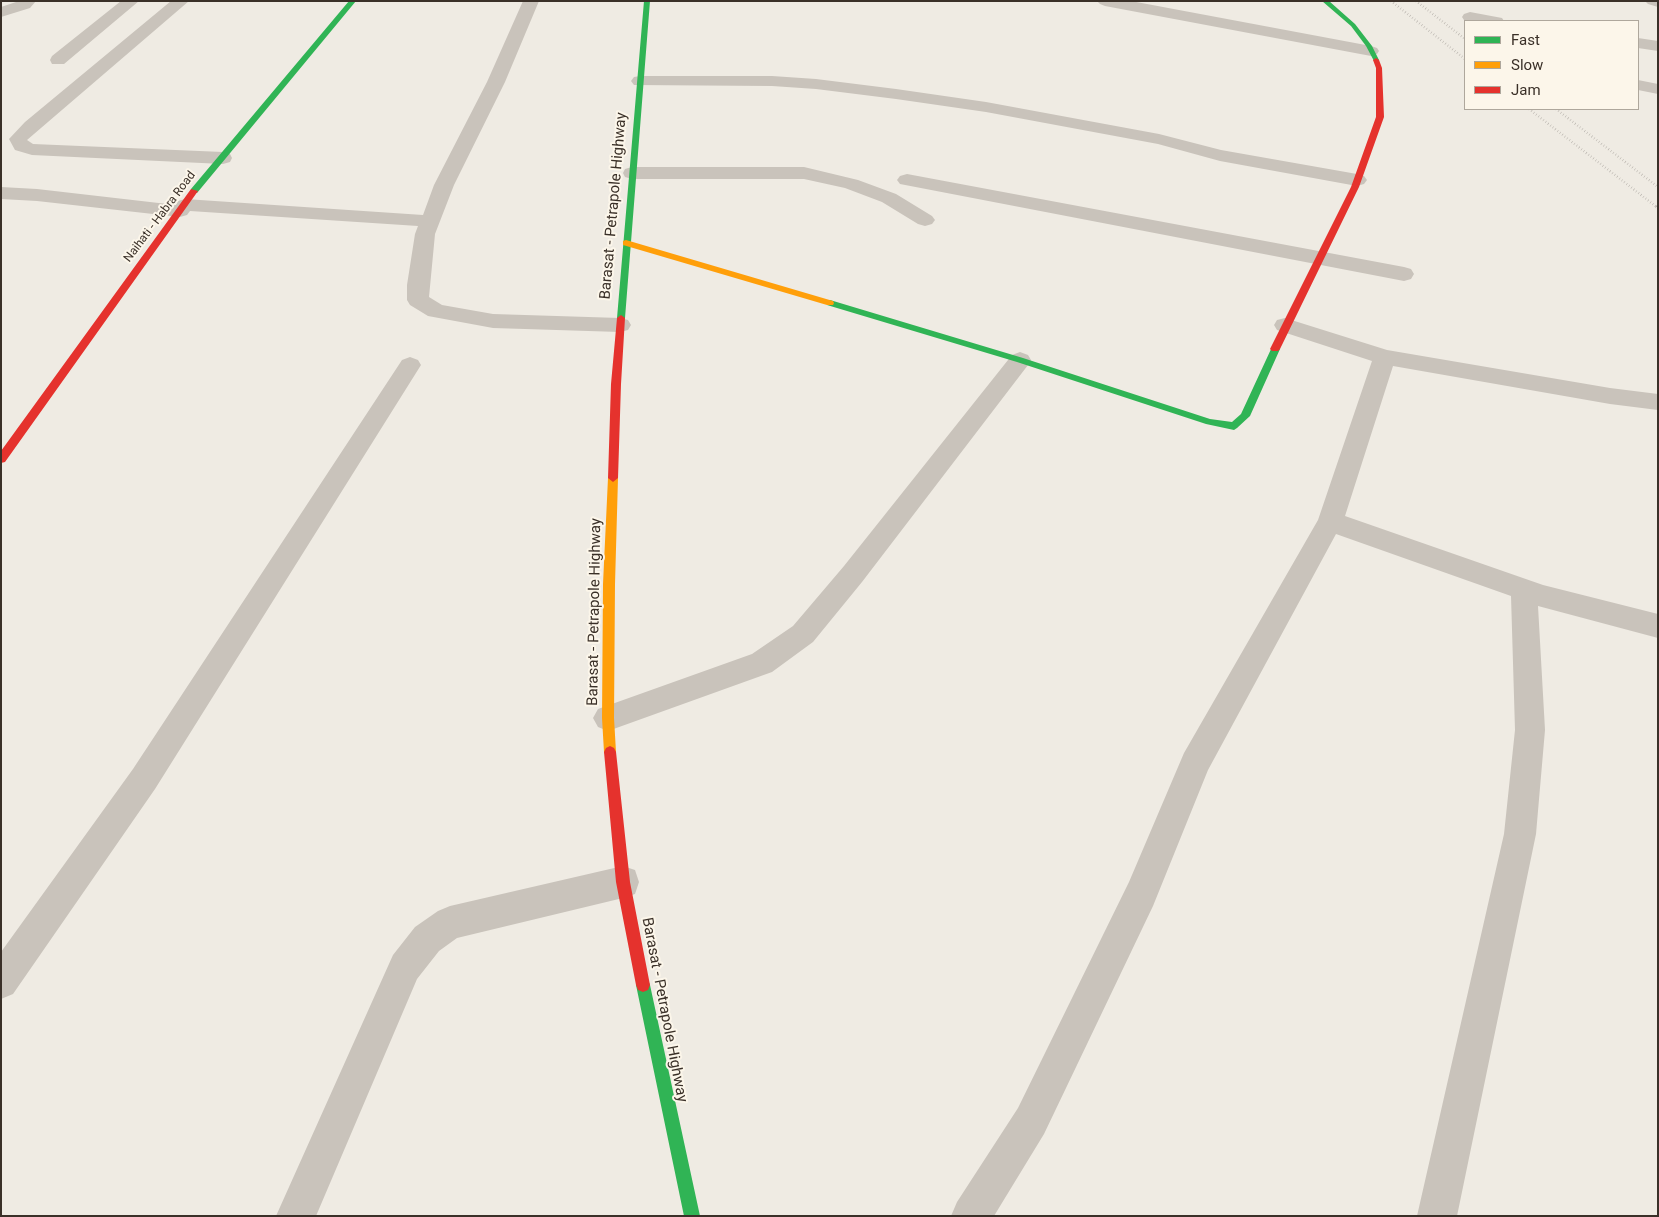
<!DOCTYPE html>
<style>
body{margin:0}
#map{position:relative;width:1659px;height:1217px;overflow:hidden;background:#efebe3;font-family:Roboto,sans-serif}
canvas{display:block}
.frame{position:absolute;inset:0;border:2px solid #3a3028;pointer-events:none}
.legend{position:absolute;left:1464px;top:20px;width:175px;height:90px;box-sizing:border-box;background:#fcf6ea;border:1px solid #aea79c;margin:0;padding:6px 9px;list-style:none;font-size:15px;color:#3a3028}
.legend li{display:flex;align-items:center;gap:10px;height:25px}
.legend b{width:25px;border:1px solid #aea79c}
</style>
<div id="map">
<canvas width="1659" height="1217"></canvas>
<div class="frame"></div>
<ul class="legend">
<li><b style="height:6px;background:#30b455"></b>Fast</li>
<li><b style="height:6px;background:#ff9f0a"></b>Slow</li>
<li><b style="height:6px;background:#e5322d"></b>Jam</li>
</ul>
</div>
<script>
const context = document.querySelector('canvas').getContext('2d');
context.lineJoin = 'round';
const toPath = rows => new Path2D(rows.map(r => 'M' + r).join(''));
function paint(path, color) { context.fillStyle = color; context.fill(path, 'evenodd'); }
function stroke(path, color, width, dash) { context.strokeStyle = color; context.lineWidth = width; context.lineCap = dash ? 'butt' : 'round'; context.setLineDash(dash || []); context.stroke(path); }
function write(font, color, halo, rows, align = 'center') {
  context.font = font + ' Roboto,sans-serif'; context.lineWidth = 4; context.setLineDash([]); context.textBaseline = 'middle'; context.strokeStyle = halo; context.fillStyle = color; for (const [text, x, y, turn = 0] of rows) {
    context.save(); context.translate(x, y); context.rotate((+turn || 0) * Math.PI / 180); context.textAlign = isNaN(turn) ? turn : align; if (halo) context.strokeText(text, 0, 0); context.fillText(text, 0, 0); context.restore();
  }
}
paint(toPath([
 [19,1,36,1,30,8,1,17,1,7,19,1],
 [121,1,139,1,64,64,52,64,50,60,52,56,121,1],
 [171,1,189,1,27,140,33,144,223,152,230,154,232,158,230,162,223,164,32,155,15,150,9,139,25,122,171,1],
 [523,1,539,1,505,82,454,185,435,234,429,297,442,305,493,314,620,318,628,320,631,325,628,330,620,332,493,328,428,316,410,305,407,300,407,285,415,234,418,226,190,211,187,215,180,217,37,201,1,199,1,187,37,189,176,205,178,201,185,199,423,215,434,185,487,82,523,1],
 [1097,1,1131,1,1371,46,1377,48,1379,51,1377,54,1371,56,1105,6,1100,4,1097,1],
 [1645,1,1658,1,1658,7,1648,4,1645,1],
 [1470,12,1502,18,1504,21,1464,20,1462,17,1464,14,1470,12],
 [1638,38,1658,41,1658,51,1638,48,1638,38],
 [640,76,772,76,816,79,896,89,986,102,1159,134,1221,150,1357,174,1364,176,1367,180,1364,184,1357,186,1220,161,1158,144,986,112,896,99,816,89,772,86,634,85,631,81,634,77,640,76],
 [1638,80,1658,84,1658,94,1638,90,1638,80],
 [632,167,804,167,858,180,896,194,932,216,935,220,932,224,925,226,918,224,882,202,845,188,804,179,632,179,625,177,623,173,625,169,632,167],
 [907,174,1404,267,1411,269,1414,274,1411,279,1404,281,900,184,897,180,900,176,907,174],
 [1285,318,1387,350,1610,388,1658,394,1658,410,1610,404,1393,366,1345,516,1543,585,1658,614,1658,638,1538,606,1545,730,1536,834,1457,1216,1417,1216,1504,834,1515,730,1511,596,1336,534,1208,770,1153,906,1044,1134,994,1216,951,1216,957,1202,1018,1108,1129,882,1184,753,1318,520,1372,361,1277,330,1274,325,1277,320,1285,318],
 [1020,352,1028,355,1031,360,1028,365,862,582,813,642,772,672,608,731,598,727,593,718,598,709,752,654,793,626,844,566,1012,355,1020,352],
 [410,357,418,360,421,365,155,789,13,994,1,999,1,952,133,769,402,360,410,357],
 [623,866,635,870,639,882,635,894,623,898,457,938,439,951,417,979,316,1216,276,1216,393,955,415,927,438,911,450,906,623,866]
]), '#c9c3bb');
paint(toPath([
 [349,1,356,1,197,193,191,193,191,189,349,1],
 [644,1,650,1,625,318,621,321,617,318,644,1],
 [1322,1,1329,1,1355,24,1372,46,1379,60,1378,61,1374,61,1366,46,1351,26,1322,1],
 [830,300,1023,358,1210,419,1232,422,1241,414,1272,347,1278,347,1280,349,1250,416,1237,428,1234,430,1206,424,1017,362,827,305,827,301,830,300],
 [643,978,648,980,650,985,700,1216,684,1216,636,985,638,980,643,978]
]), '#30b455');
paint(toPath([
 [626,240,833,301,834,303,833,305,827,305,623,245,623,241,626,240],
 [613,474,618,478,615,584,614,718,616,752,614,756,610,758,606,756,604,752,602,718,603,584,608,478,613,474]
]), '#ff9f0a');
paint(toPath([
 [1376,58,1379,60,1382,68,1384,117,1359,187,1280,349,1278,351,1272,351,1270,349,1351,187,1376,117,1376,68,1373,60,1376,58],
 [191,189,198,191,5,462,1,463,1,451,191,189],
 [621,315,625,318,621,384,618,478,613,482,608,478,611,384,617,318,621,315],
 [610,746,614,748,616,752,630,882,650,985,648,990,643,992,638,990,636,985,616,882,604,752,606,748,610,746]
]), '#e5322d');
stroke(toPath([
 [1391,1,1465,59],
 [1416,1,1465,39],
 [1529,109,1658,208],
 [1556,109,1658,187]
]), '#b0aba5', 2.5, [0.5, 2.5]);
stroke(toPath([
 [1656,206,1658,208]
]), '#b0aba5', 3, [1, 3]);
write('12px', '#3a3028', '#fcf6ea', [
 ["Naihati - Habra Road",160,217,-53]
]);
write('15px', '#3a3028', '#fcf6ea', [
 ["Barasat - Petrapole Highway",614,206,-85],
 ["Barasat - Petrapole Highway",595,612,-89],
 ["Barasat - Petrapole Highway",664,1010,79]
]);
</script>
